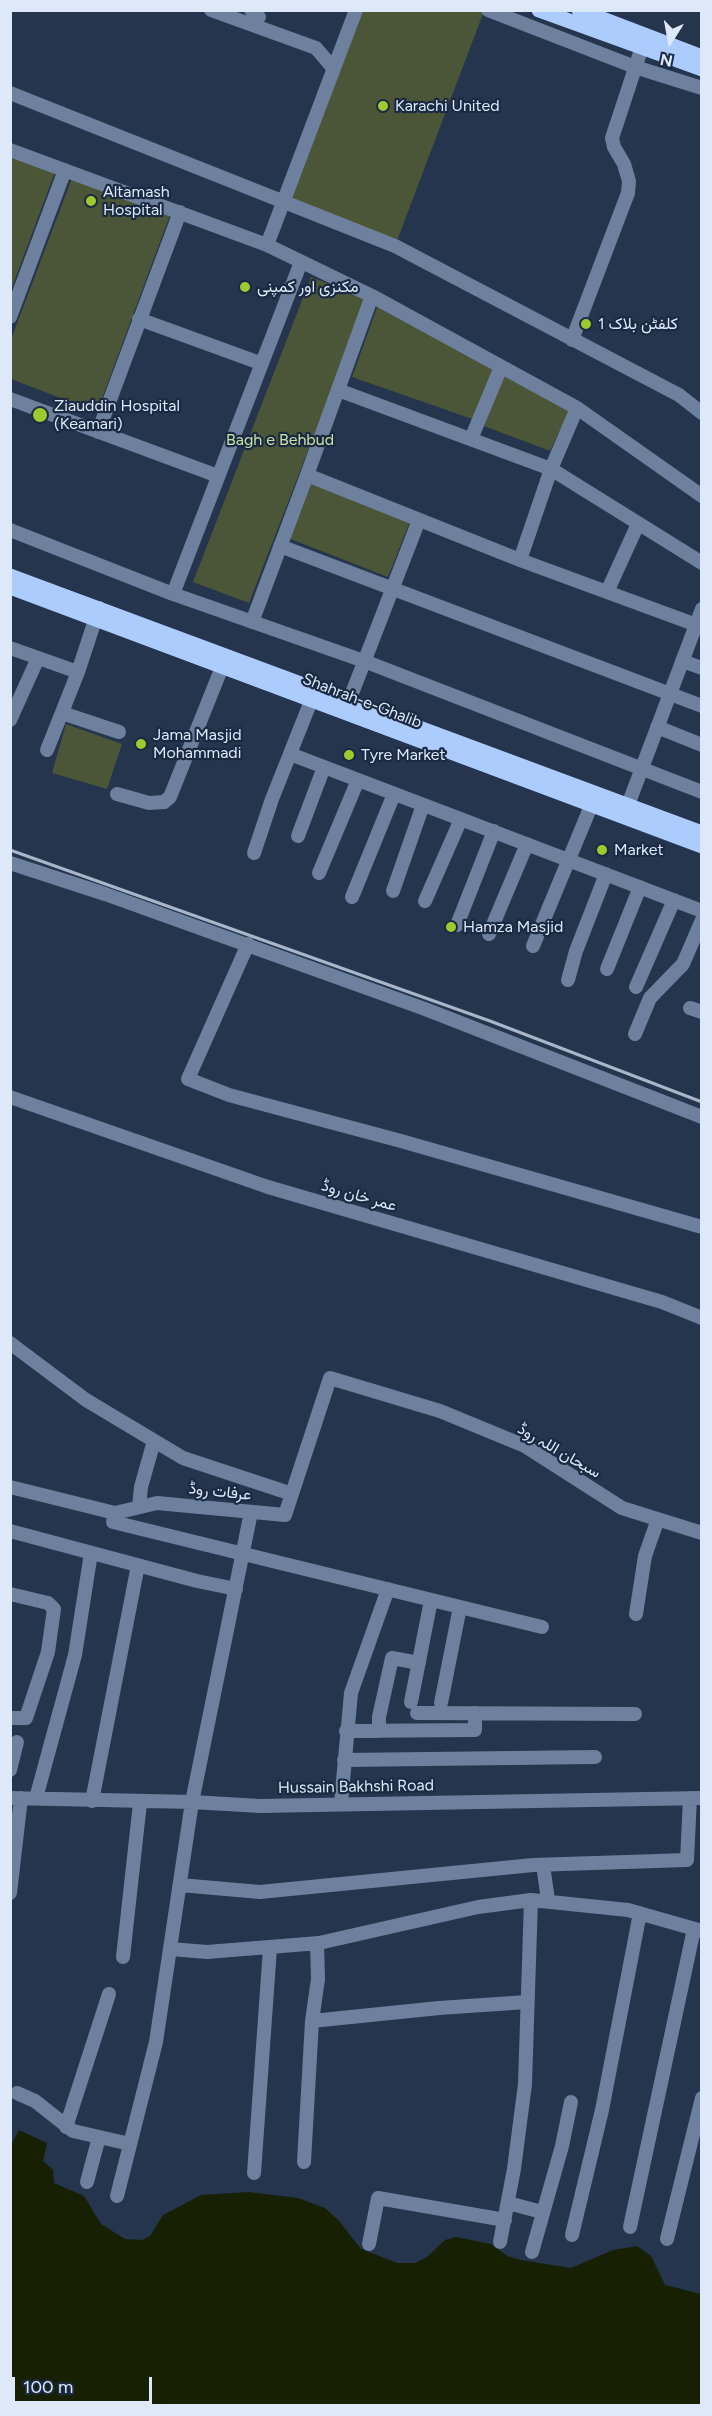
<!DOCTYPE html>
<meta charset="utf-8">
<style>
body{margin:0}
#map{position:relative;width:712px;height:2416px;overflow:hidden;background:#24354d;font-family:Figtree,sans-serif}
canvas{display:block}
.frame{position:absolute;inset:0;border:12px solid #dde8f8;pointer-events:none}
.north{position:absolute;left:640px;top:12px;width:60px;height:60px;-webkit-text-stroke:4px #1a2a42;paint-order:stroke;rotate:191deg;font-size:16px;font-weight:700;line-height:24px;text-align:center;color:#dde8f8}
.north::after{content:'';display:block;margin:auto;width:21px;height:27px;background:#dde8f8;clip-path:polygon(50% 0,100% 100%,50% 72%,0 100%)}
.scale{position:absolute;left:12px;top:2377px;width:140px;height:27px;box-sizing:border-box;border:3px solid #dde8f8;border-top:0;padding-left:8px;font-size:18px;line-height:21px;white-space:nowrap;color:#dde8f8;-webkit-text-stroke:4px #1a2a42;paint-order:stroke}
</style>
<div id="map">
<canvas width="712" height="2416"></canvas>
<div class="frame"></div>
<div class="north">N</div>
<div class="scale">100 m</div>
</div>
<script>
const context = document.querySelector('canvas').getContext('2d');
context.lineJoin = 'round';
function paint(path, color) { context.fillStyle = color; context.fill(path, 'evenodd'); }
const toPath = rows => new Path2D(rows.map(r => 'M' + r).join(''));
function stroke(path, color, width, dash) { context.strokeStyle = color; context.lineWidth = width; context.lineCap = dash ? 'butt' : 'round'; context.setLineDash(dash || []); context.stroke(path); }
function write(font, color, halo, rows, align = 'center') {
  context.font = font + ' Figtree,Vazirmatn,sans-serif'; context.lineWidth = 4.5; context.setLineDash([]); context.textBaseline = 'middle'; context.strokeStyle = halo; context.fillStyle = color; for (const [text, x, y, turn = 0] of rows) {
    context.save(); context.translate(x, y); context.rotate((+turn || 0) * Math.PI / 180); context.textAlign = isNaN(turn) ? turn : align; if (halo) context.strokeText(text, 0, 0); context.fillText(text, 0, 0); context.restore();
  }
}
paint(toPath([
 [356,11,484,11,395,246,282,202],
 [11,155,55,172,11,290],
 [72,178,170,215,97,412,11,379,10,342],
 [311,277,367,298,249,603,193,582],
 [378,305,497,367,475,420,352,377],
 [506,367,573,403,550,451,484,426],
 [311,481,411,519,388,577,288,538],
 [66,724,122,744,107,789,52,773]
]), '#4b5638');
paint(toPath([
 [19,2130,47,2143,43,2161,53,2170,54,2183,84,2196,101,2224,125,2239,142,2240,150,2236,163,2215,201,2195,248,2192,298,2198,325,2208,339,2221,361,2249,397,2263,415,2263,427,2257,445,2240,456,2237,491,2244,507,2256,521,2260,571,2268,613,2250,637,2246,651,2256,665,2285,701,2294,701,2405,11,2405,10,2147]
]), '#172003');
stroke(toPath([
 [211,10,316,48,333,68],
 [251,10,259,17],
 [488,10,635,67,702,88],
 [10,93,395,246,679,395,702,413],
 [10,150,267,245,372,296,577,408,702,496],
 [267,245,356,10],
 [372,296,307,475,520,560,702,627],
 [10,317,65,170],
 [139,319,260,363],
 [572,340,628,193,629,181,624,164,614,147,612,138,642,47],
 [338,390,551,469,702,563],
 [10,399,218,476],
 [98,432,180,212],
 [471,439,501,367],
 [10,530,173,594,364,661,702,792],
 [280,546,702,706],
 [520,560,551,469,577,408],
 [607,592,638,524],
 [173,594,301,262],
 [252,622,307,475],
 [10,648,78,672],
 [682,661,702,668],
 [349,701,419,520],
 [62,713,119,732],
 [10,720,38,658],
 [657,727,702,745],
 [47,750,78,672,99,608],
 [290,754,702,911],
 [117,794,149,803,164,802,170,797,222,667],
 [628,805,702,609],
 [298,836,324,767],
 [254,853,272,799,311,701],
 [10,863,105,894,425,1009,702,1117],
 [319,873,358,780],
 [393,891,423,805],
 [352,897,394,794],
 [425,901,461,819],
 [457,925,494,831],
 [489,934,527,844],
 [248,944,188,1079,229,1095,401,1141,702,1227],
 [533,946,591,806],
 [607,969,640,887],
 [568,980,576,951,606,874],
 [636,987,674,900],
 [690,1008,702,1012],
 [635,1034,650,998,683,964,702,920],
 [10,1097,268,1187,662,1302,702,1318],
 [10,1343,86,1400,183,1458,292,1494],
 [10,1487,115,1513,157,1503,285,1515,330,1378,440,1411,525,1446,622,1508,702,1533],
 [139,1507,141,1487,154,1441],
 [115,1513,113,1522,542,1627],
 [10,1531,197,1581,236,1589],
 [10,1594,48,1603,54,1609,48,1652,26,1718,10,1718],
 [636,1614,645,1556,658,1519],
 [411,1702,431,1600],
 [441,1703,460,1607],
 [417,1713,635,1714],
 [346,1731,475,1730,475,1713],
 [379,1731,379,1717,392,1658,419,1663],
 [344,1760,595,1757],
 [10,1770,17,1742],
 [10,1798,192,1802,260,1806,702,1798],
 [36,1798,75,1655,91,1553],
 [92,1801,138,1565],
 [341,1803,351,1693,388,1589],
 [543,1865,548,1900],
 [180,1885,260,1892,533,1865,687,1860,690,1798],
 [10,1893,21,1798],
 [171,1949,207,1952,319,1943,478,1907,531,1900,628,1910,702,1931],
 [123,1957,140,1803],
 [312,2021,439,2008,527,2002],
 [17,2093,35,2101,73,2131,130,2144],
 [66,2127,109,1994],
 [304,2162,312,2021,318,1979,317,1943],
 [254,2173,270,1948],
 [87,2182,99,2137],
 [117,2196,156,2042,192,1802,251,1512],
 [508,2203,542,2212],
 [630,2227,694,1929],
 [572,2235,602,2110,640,1913],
 [667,2239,702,2098],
 [500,2242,514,2169,525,2084,531,1900],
 [369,2244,378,2198,505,2220],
 [532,2252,562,2146,571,2102]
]), '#6d809d', 14);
stroke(toPath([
 [539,10,702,69],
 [579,10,702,57],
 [10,576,702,833],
 [10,587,702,846]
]), '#abccfc', 15);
stroke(toPath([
 [10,850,490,1021,702,1102]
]), '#a9b5c8', 3);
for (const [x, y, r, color] of [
 [383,106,6,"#9eca2f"],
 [91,201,6,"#9eca2f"],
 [245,287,6,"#9eca2f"],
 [586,324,6,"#9eca2f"],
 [40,415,8,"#9eca2f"],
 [141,744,6,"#9eca2f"],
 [349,755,6,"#9eca2f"],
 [602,850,6,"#9eca2f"],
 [451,927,6,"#9eca2f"]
]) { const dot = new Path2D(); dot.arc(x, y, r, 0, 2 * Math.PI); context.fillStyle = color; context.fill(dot); stroke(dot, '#1a2a42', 2); }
write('16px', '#dde8f8', '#1a2a42', [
 ["Karachi United",395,106],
 ["Altamash",103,192],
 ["Hospital",103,210],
 ["مکنزی اور کمپنی",257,287],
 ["کلفٹن بلاک 1",598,324],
 ["Ziauddin Hospital",54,406],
 ["(Keamari)",54,424],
 ["Jama Masjid",153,735],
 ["Mohammadi",153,753],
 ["Tyre Market",361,755],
 ["Market",614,850],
 ["Hamza Masjid",463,927]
], 'left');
write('16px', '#cae0a5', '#1a2a42', [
 ["Bagh e Behbud",280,440]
]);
write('16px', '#dde8f8', '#1a2a42', [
 ["Shahrah-e-Ghalib",362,701,21],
 ["عمر خان روڈ",359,1196,16],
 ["سبحان اللہ روڈ",559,1451,30],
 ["عرفات روڈ",220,1492,6],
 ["Hussain Bakhshi Road",356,1787,-1]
]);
</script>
